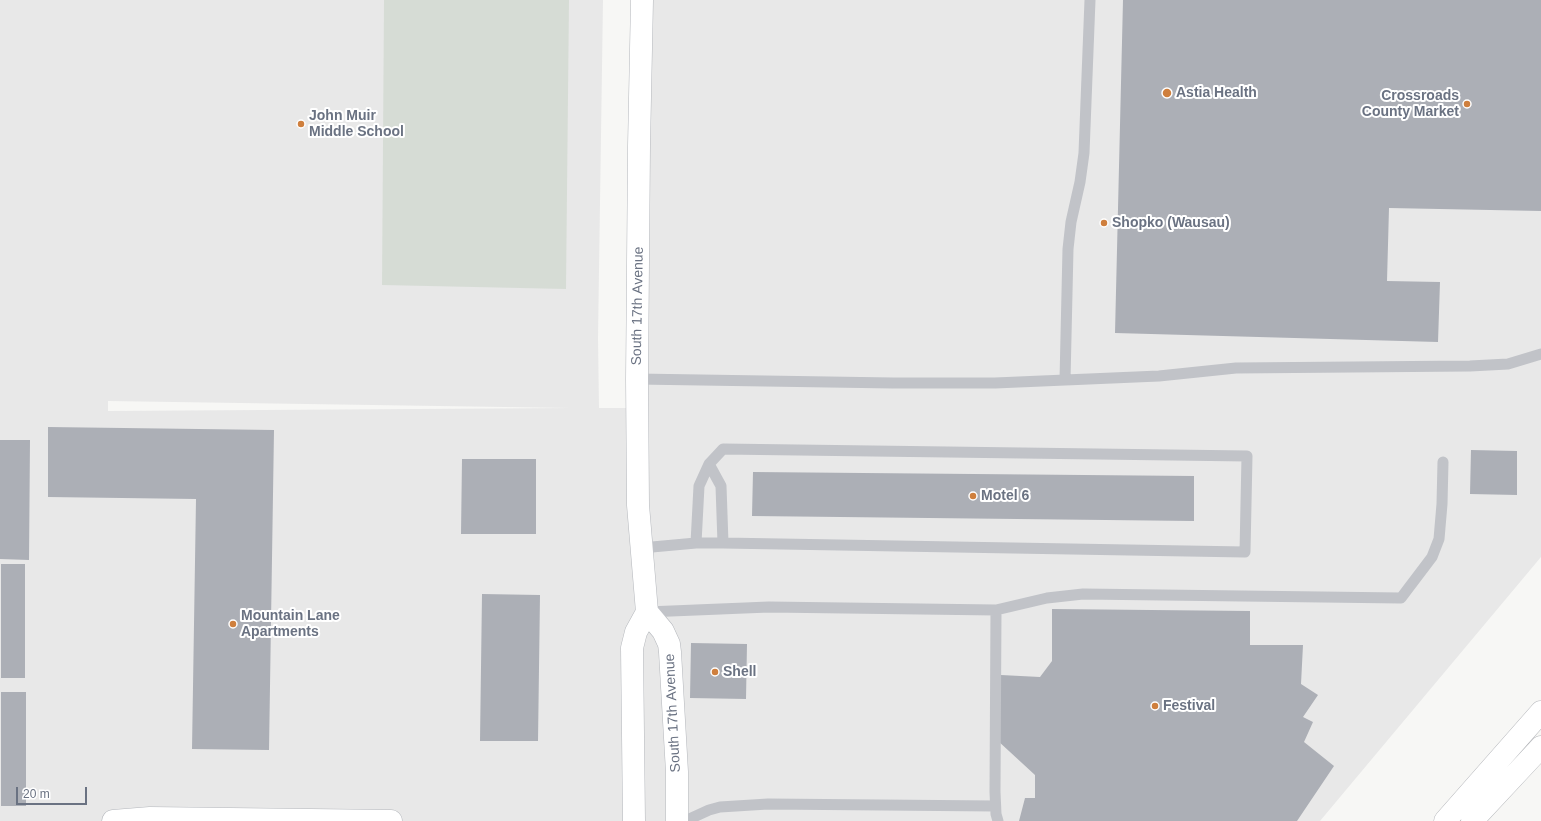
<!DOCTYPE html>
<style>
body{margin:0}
#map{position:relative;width:1541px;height:821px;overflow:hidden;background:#f7f7f5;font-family:Arial,sans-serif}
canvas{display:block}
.scale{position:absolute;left:16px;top:787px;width:71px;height:18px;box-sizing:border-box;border:2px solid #6a7282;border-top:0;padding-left:5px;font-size:12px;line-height:14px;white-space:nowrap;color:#6a7282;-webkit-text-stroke:3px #fff;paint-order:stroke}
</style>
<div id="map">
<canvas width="1541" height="821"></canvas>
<div class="scale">20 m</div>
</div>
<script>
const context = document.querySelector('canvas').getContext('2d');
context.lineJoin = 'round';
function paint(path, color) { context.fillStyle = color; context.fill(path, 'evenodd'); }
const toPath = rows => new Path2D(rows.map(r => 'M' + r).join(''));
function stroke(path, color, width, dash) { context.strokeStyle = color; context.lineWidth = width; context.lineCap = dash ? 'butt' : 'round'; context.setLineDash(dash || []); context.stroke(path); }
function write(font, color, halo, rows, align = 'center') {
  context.font = font + ' Arial,sans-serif'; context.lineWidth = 4; context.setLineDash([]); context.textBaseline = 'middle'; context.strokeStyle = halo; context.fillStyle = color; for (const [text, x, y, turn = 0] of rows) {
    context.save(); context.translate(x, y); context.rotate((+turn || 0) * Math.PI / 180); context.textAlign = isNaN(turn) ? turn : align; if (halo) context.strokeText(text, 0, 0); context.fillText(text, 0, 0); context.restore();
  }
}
paint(toPath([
 [0,0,603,0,598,338,599,408,634,408,642,0,1541,0,1541,557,1320,821,0,821],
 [108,401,571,408,108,411]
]), '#e8e8e8');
paint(toPath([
 [384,0,569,0,566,289,382,285]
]), '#d6dcd5');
paint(toPath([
 [1123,0,1541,0,1541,211,1389,208,1387,281,1440,282,1438,342,1115,333],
 [48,427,274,430,269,750,192,749,196,499,48,497],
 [0,440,30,440,29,560,0,559],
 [1471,450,1517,451,1517,495,1470,494],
 [462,459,536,459,536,534,461,534],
 [753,472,1194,476,1194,521,752,516],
 [1,564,25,564,25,678,1,678],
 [482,594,540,595,538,741,480,741],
 [1052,609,1250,611,1250,645,1303,645,1301,684,1318,695,1303,717,1313,722,1304,742,1334,766,1297,821,1019,821,1025,798,1035,798,1035,775,997,740,1001,675,1040,677,1052,661],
 [691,643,747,644,746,699,690,698],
 [1,692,26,692,26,806,1,806]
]), '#acafb6');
const secondary = toPath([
 [642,0,639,146,637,379,638,505,647,612,663,631,669,644,670,652,677,772,677,821],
 [113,821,150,818,391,821],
 [634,821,632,648,636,632,647,612]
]);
const highway = toPath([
 [1445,821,1541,712],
 [1472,821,1541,747]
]);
stroke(secondary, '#b4b7bc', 23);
stroke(highway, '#b4b6ba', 23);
stroke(toPath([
 [637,379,893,383,995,383,1159,376,1236,368,1470,366,1508,364,1541,354],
 [1065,380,1068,249,1071,222,1080,182,1084,153,1090,0],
 [709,464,721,486,723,543],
 [641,548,696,543,723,543,1245,552,1247,456,723,449,709,464,699,486,696,543],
 [996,610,995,792,996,814,998,821],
 [647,612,769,607,996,610,1047,598,1083,594,1401,598,1432,557,1439,539,1442,504,1443,462],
 [685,821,709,810,720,807,768,804,995,806]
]), '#c1c3c8', 11);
stroke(secondary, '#fff', 22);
stroke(highway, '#fff', 22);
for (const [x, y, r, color] of [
 [1167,93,5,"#cf7f3d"],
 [1467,104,4,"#cf7f3d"],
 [301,124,4,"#cf7f3d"],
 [1104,223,4,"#cf7f3d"],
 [973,496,4,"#cf7f3d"],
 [233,624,4,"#cf7f3d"],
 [715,672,4,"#cf7f3d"],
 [1155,706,4,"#cf7f3d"]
]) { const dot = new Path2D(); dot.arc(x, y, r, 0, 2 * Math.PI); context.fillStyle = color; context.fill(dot); stroke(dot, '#fff', 1.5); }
write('bold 14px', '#6a7282', '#fff', [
 ["Astia Health",1176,93],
 ["Crossroads",1459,96,"right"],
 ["County Market",1459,112,"right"],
 ["John Muir",309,116],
 ["Middle School",309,132],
 ["Shopko (Wausau)",1112,223],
 ["Motel 6",981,496],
 ["Mountain Lane",241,616],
 ["Apartments",241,632],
 ["Shell",723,672],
 ["Festival",1163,706]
], 'left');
write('14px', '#6a7282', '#fff', [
 ["South 17th Avenue",638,306,-89],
 ["South 17th Avenue",673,713,-93]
]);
</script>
